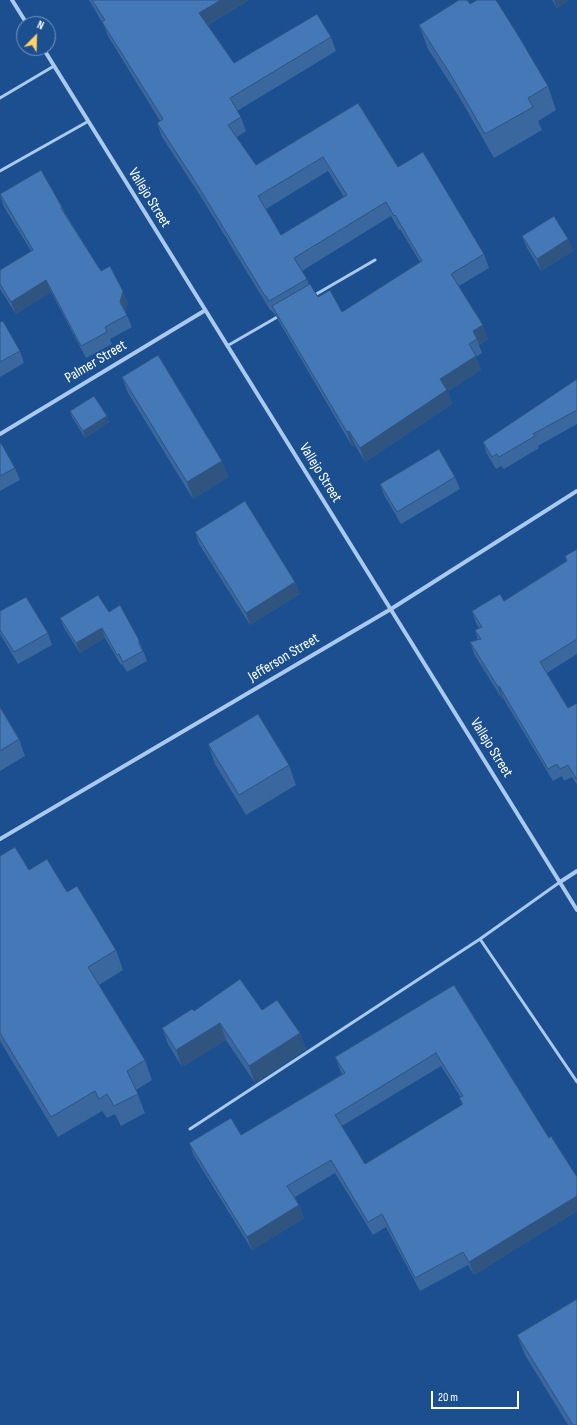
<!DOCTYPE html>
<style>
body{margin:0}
#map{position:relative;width:577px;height:1425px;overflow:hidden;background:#1b4f8f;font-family:"Sofia Sans Condensed",sans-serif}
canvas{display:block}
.north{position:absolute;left:16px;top:16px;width:40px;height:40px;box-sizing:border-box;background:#1b4f8f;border:1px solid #7695bc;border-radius:50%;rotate:23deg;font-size:11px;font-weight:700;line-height:16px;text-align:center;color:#fff}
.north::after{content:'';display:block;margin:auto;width:14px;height:18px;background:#ffd166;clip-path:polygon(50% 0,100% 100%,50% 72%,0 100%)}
.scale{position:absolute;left:431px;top:1391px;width:88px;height:18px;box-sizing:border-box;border:2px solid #fff;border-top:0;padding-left:5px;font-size:12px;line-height:14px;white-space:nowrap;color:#fff;-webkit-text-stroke:3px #1b4f8f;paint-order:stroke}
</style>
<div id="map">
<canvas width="577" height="1425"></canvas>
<div class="north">N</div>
<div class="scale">20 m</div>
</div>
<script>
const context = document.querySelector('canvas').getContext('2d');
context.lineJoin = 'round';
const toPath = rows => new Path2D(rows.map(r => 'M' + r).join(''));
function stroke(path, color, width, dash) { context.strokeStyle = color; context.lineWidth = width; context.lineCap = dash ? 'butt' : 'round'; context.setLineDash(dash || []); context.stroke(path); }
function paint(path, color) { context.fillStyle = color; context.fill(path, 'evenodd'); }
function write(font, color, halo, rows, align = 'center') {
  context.font = font + ' "Sofia Sans Condensed",sans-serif'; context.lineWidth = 3.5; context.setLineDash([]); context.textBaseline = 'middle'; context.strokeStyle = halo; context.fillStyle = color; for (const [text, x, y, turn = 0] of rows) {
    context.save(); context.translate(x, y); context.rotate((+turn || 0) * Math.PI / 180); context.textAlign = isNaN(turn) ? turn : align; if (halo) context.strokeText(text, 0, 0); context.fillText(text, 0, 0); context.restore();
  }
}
stroke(toPath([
 [0,98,54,66],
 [0,171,87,122],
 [313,296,375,260],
 [227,346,279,316],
 [480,939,560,882],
 [190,1129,480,939,577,1082]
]), '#a9c9ee', 3);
stroke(toPath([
 [12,0,27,24],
 [43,48,577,910],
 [0,434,204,311],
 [0,839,391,609,577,491],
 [560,882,577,871]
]), '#a9c9ee', 4);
paint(toPath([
 [89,0,249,0,208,25,234,63,331,37,336,51,237,111,241,117,246,131,237,137,256,165,358,103,398,167,484,254,489,268,459,286,488,339,479,345,482,353,476,357,481,370,448,391,452,404,365,462,355,445,352,446,278,320,275,314,275,315,271,310,270,310,203,200,162,137,157,123,160,121,108,36,103,24],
 [328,171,344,197,281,235,266,209],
 [391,216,399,230,400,229,420,262,342,312,318,297,309,285,307,279,302,271],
 [552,0,569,0,557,8],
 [470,4,548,86,556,110,538,121,542,130,494,158,461,100,428,49,419,25],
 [0,196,62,207,65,213,101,271,128,303,125,311,132,327,110,339,112,344,86,358,51,292,16,314,0,289,0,270,31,251,4,207],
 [522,236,568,239,573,251,541,271,527,248],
 [0,322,20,351,24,363,0,377],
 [122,377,222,461,228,477,193,499,128,393],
 [577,379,577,424,538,446,539,448,504,469,501,466,496,469,487,454,483,442],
 [70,411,107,416,109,422,85,438,72,417],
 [0,443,15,468,20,480,0,491],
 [455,477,460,489,401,524,384,495,380,484],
 [195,532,295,582,300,594,250,625,199,544],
 [577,549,577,654,547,673,568,708,577,703,577,785,572,777,564,781,562,776,553,781,503,698,502,699,474,654,470,642,478,640,475,630,479,628,476,623,472,611,504,601,566,561,565,556],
 [0,611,48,633,52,645,18,664,0,634],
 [109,612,139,640,147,661,127,672,122,664,121,665,105,638,80,653,64,628,60,618],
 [0,707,19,739,25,756,0,771],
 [208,744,289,765,296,785,246,815,215,764],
 [0,856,29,870,67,892,116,950,123,970,99,985,145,1060,152,1080,136,1090,145,1113,121,1126,115,1114,107,1118,102,1111,58,1137,0,1041],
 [454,985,549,1138,577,1177,577,1211,474,1275,468,1265,420,1291,386,1227,373,1235,335,1173,295,1197,299,1205,304,1218,252,1250,194,1156,189,1143,241,1135,342,1074,340,1070,335,1057],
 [441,1066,461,1098,459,1098,462,1105,365,1164,342,1126],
 [262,1010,300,1033,306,1049,255,1083,226,1040,182,1067,168,1044,162,1028,194,1011],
 [517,1335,577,1425,568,1425,525,1355]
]), '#3a679d');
paint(toPath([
 [221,0,249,0,204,27,199,13],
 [554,0,569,0,557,8],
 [568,239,573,251,541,271,537,259],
 [46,280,51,292,16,314,11,302],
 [123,291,128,303,125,314,120,302],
 [483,325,488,339,479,345,477,339,473,331],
 [476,356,481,370,448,391,452,404,365,462,360,448,440,379],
 [107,416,109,422,85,438,83,431],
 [349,431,355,445,352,446,347,432],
 [222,461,228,477,193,499,187,482],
 [295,582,300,594,250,625,246,613],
 [102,628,105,638,80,653,76,643],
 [499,686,503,698,502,699,498,687],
 [220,1023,226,1040,182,1067,176,1050],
 [300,1033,306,1049,255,1083,249,1066],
 [577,1196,577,1211,474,1275,469,1262],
 [299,1205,304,1218,252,1250,247,1237]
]), '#305480');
const building = toPath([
 [92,0,221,0,199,13,234,63,317,14,331,37,230,98,241,117,228,125,256,165,358,103,398,167,423,152,484,254,451,274,483,325,473,331,477,339,469,344,476,356,440,379,447,390,360,448,349,431,347,432,272,306,310,284,318,297,330,290,342,312,422,261,395,215,394,216,386,202,294,258,307,279,269,301,266,296,265,296,198,186,157,123,163,119,102,22,105,20,92,0],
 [323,157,347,195,281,235,258,196,323,157],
 [459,0,467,0,470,4,477,0,496,0,518,35,548,86,528,98,533,107,485,134,452,77,419,25,459,0],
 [41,170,62,207,61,208,101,271,110,266,123,291,120,302,127,315,105,327,107,332,81,346,46,280,11,302,0,284,0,270,33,250,0,194,41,170],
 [554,216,568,239,537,259,522,236,554,216],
 [3,321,20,351,0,362,0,322,3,321],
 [158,355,222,461,187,482,122,377,158,355],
 [577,379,577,410,533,434,535,436,499,457,497,454,492,457,483,442,577,379],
 [94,396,107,416,83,431,70,411,94,396],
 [0,443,1,443,15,468,0,476,0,443],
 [439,449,455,477,397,512,380,484,439,449],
 [245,501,295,582,246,613,195,532,245,501],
 [577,549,577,639,540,662,568,708,577,703,577,780,568,765,560,769,557,764,548,769,499,686,498,687,470,642,481,639,475,630,482,627,472,611,500,594,504,601,567,561,565,556,577,549],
 [98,595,109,612,120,605,139,640,139,644,143,651,123,662,119,654,117,655,102,628,76,643,60,618,98,595],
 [26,597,48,633,14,652,0,630,0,611,26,597],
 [0,707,19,739,0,751,0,707],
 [258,714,289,765,239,795,208,744,258,714],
 [15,847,29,870,47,859,67,892,77,886,116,950,88,967,145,1060,127,1071,138,1094,114,1106,107,1094,99,1099,95,1091,51,1117,0,1033,0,856,15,847],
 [240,979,262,1010,277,1000,300,1033,249,1066,220,1023,176,1050,162,1028,192,1009,194,1011,240,979],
 [454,985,549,1138,551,1136,577,1177,577,1196,469,1262,463,1252,415,1278,382,1214,368,1222,331,1160,287,1186,299,1205,247,1237,189,1143,231,1118,241,1135,345,1073,335,1057,454,985],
 [436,1053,463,1096,459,1098,463,1104,365,1164,335,1115,436,1053],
 [577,1299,577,1425,573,1425,517,1335,577,1299]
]);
paint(building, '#4478b7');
stroke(building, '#305480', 1);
write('15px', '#fff', '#1b4f8f', [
 ["Vallejo Street",149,198,58],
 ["Palmer Street",96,362,-31],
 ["Vallejo Street",320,473,58],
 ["Jefferson Street",284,658,-31],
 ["Vallejo Street",491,748,58]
]);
</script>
